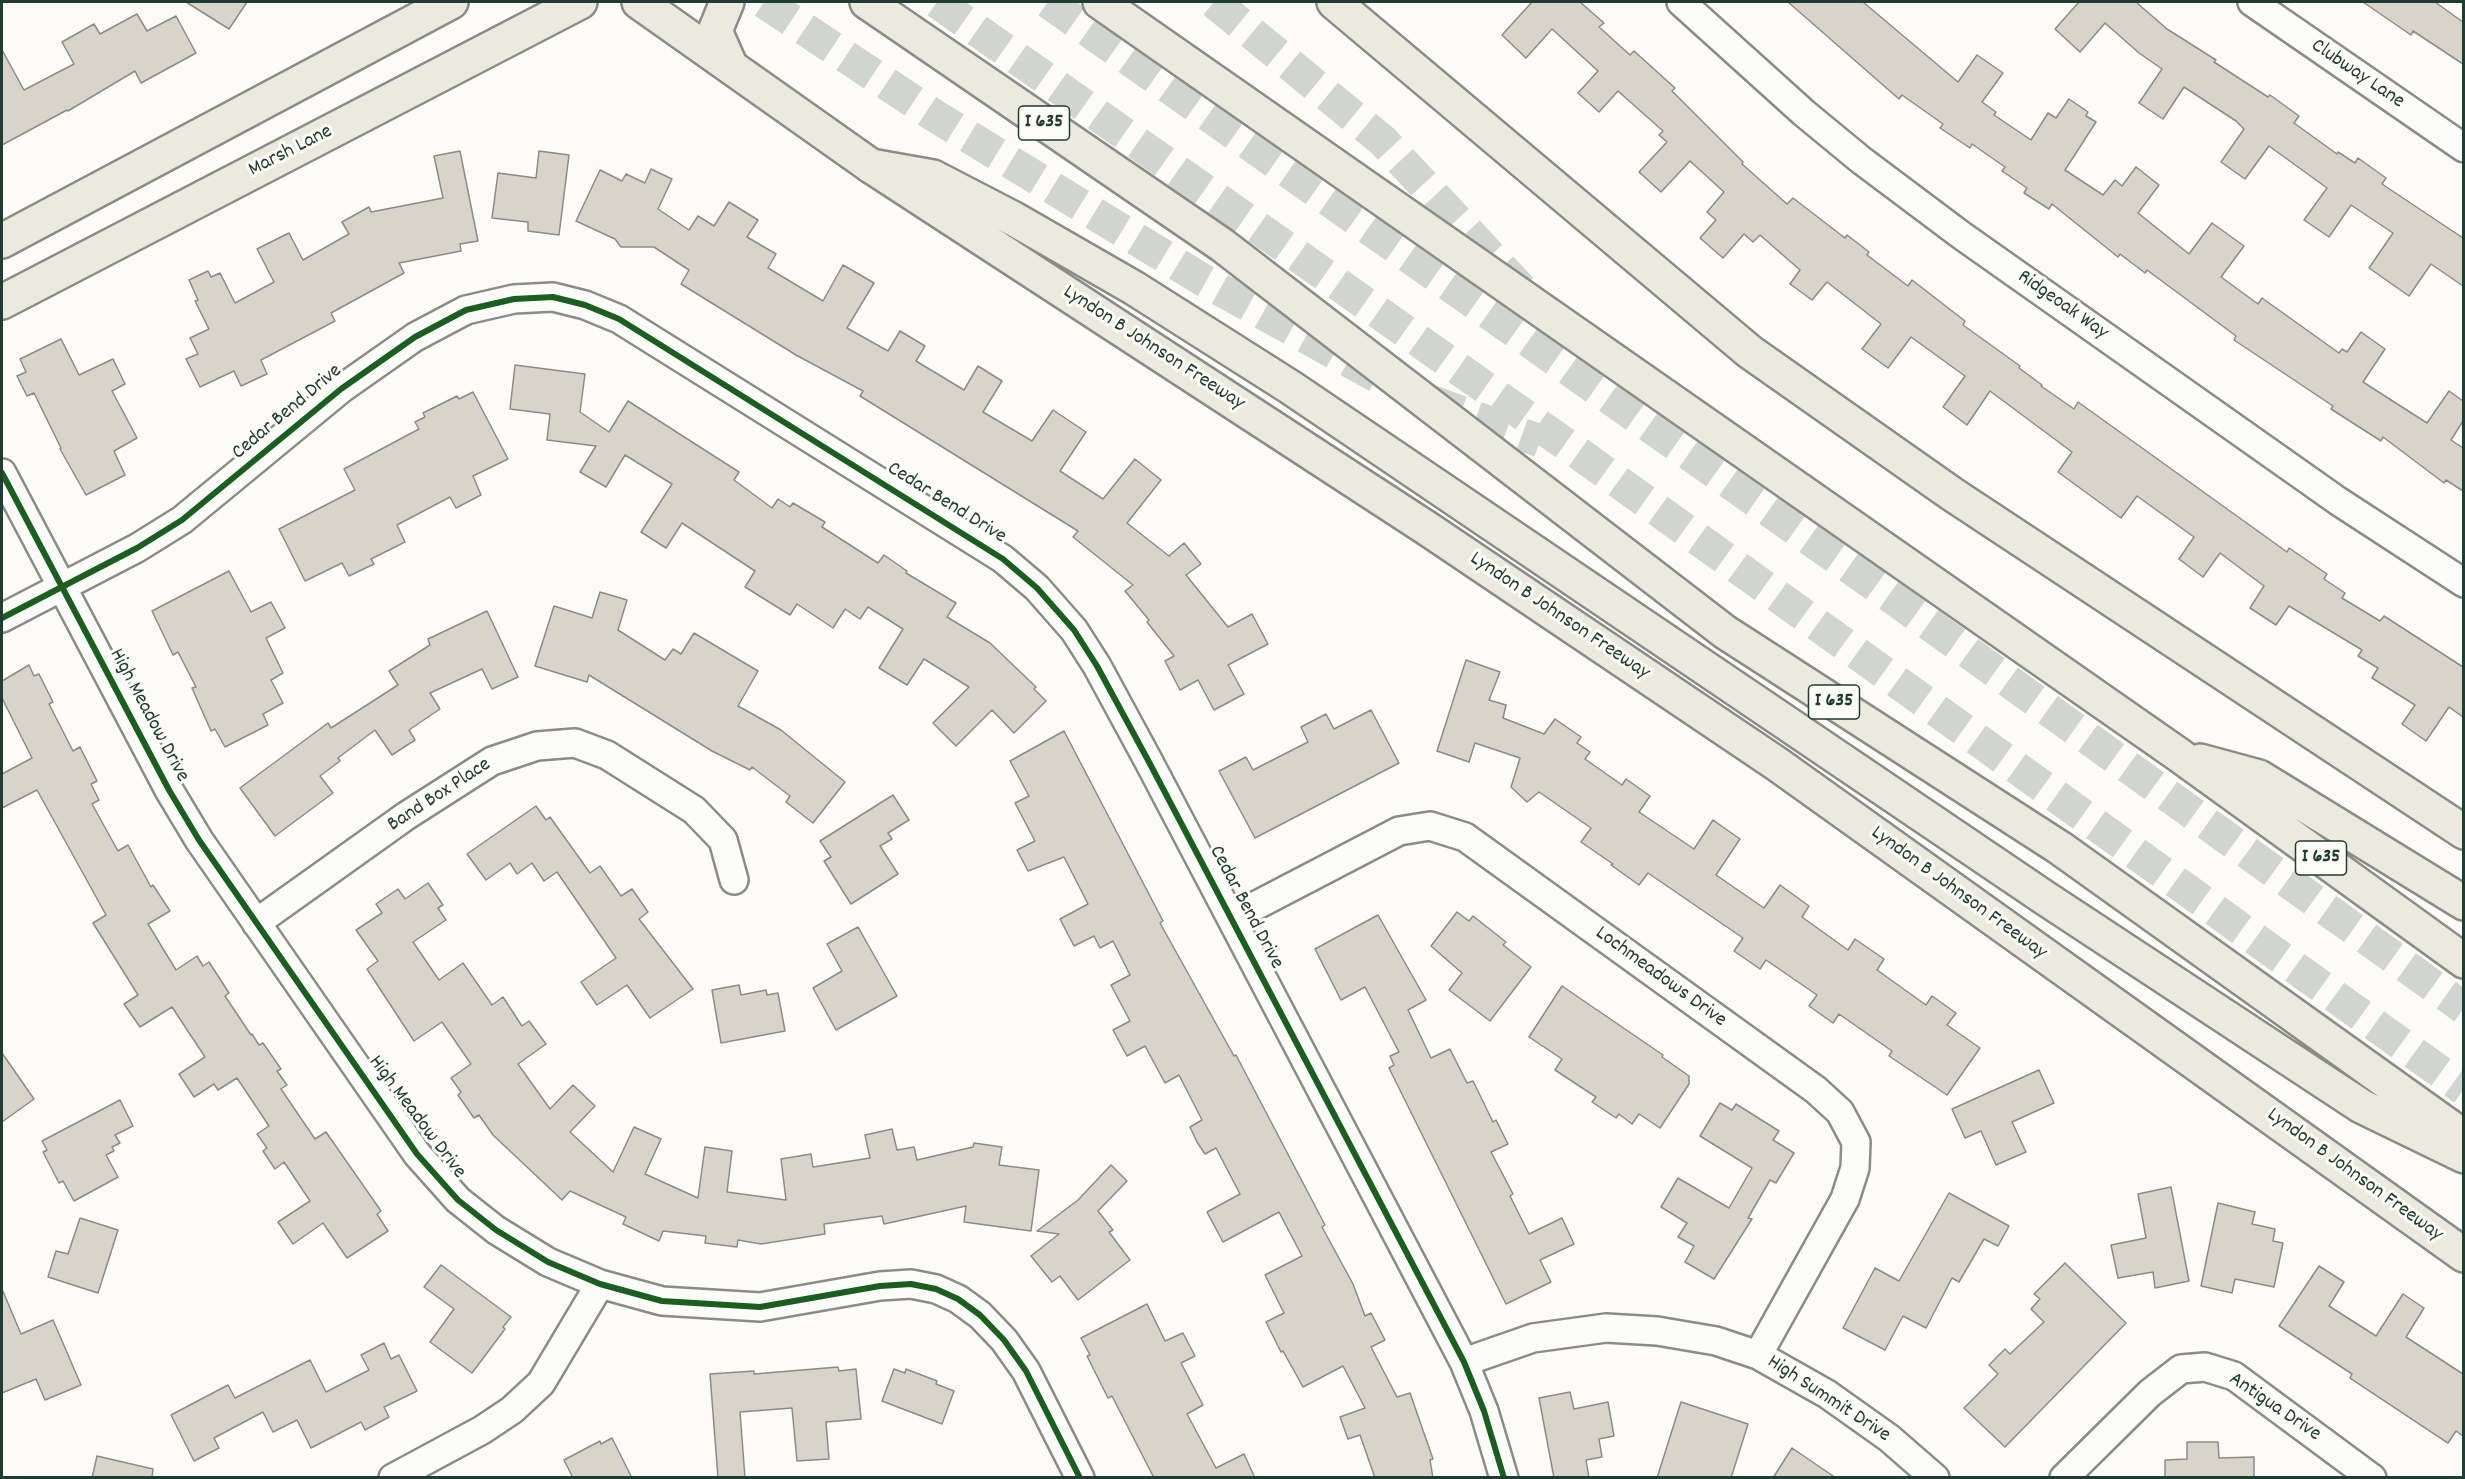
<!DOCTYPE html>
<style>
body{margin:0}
#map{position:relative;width:2465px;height:1479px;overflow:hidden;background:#fcfbf8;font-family:Dekko,sans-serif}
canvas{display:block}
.frame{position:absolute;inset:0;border:3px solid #1f3d34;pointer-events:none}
</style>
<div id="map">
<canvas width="2465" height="1479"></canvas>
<div class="frame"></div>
</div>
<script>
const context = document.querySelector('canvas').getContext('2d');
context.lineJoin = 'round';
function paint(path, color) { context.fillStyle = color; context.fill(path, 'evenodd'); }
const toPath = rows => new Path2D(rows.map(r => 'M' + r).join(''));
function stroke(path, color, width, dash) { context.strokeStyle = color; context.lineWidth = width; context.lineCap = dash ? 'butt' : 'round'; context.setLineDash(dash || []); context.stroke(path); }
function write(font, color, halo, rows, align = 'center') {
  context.font = font + ' Dekko,sans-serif'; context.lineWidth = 6; context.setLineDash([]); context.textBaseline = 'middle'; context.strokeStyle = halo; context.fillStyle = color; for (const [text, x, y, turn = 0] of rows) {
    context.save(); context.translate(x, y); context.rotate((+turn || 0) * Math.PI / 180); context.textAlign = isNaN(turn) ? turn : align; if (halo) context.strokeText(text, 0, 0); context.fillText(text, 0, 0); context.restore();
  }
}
const building = toPath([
 [186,2,247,2,229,29,186,2],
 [1532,2,1580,2,1604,23,1599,27,1630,55,1634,51,1675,88,1672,91,1743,162,1742,164,1787,204,1793,198,1845,238,1847,235,1869,252,1867,255,1908,286,1912,280,1965,321,1963,325,2020,366,2019,368,2042,385,2041,386,2074,409,2078,402,2287,552,2289,548,2327,574,2324,579,2345,593,2342,598,2380,621,2384,616,2463,667,2463,717,2449,707,2426,741,2402,724,2415,705,2372,678,2378,668,2358,656,2362,650,2289,606,2276,625,2250,608,2264,586,2220,553,2203,577,2179,559,2194,537,2137,496,2121,518,2058,472,2072,452,1990,391,1967,425,1943,407,1965,376,1911,337,1888,368,1862,349,1881,324,1827,282,1812,300,1790,284,1800,270,1760,235,1753,242,1744,234,1723,258,1700,238,1716,220,1707,212,1724,192,1690,161,1661,192,1639,172,1667,142,1659,135,1663,131,1618,91,1599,112,1578,93,1598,71,1552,29,1526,58,1502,35,1532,2],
 [1788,2,1863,2,1958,82,1977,55,2003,73,1982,102,1996,112,1994,115,2031,140,2048,113,2056,118,2069,99,2088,112,2086,116,2096,122,2065,170,2103,195,2115,180,2122,186,2136,167,2159,185,2138,213,2189,254,2212,223,2244,246,2221,277,2258,304,2262,298,2339,353,2342,349,2347,352,2361,332,2385,349,2363,382,2427,423,2449,391,2463,401,2463,421,2451,440,2463,448,2463,491,2446,480,2444,483,2383,437,2381,441,2331,409,2333,406,2234,340,2236,336,2147,270,2145,273,2120,254,2118,257,2052,204,2049,209,2024,193,2027,188,2002,171,2005,167,1972,144,1970,148,1940,128,1943,124,1902,95,1899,99,1788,2],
 [2079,2,2136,2,2167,29,2216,60,2214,62,2268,97,2270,95,2299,116,2294,123,2337,154,2338,152,2355,163,2358,158,2386,178,2382,184,2463,238,2463,286,2431,264,2409,296,2369,268,2393,233,2351,205,2329,237,2304,220,2327,188,2269,146,2245,179,2221,162,2244,129,2236,121,2184,87,2163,119,2139,103,2162,69,2139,53,2105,23,2080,52,2055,29,2079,2],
 [2363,2,2435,2,2463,22,2463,64,2413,31,2411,35,2363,2],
 [137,14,147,31,176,16,196,53,141,83,135,71,68,111,67,110,2,145,2,50,24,90,74,64,62,42,94,24,100,34,137,14],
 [460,151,478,241,460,244,461,251,399,263,404,273,331,313,335,321,261,360,267,374,241,386,234,371,200,387,186,359,198,354,190,338,209,329,195,301,198,300,189,280,208,271,211,277,220,273,235,303,274,282,257,249,289,233,303,260,349,234,342,222,369,207,371,212,443,198,434,156,460,151],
 [539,151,569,155,559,235,528,231,528,222,492,218,498,173,536,178,539,151],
 [651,169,672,179,658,209,689,230,698,216,714,226,729,202,758,220,747,237,776,254,768,268,823,301,843,265,874,283,847,328,888,351,900,331,925,346,916,361,964,390,978,366,1002,381,983,412,1032,441,1053,410,1086,432,1060,471,1103,499,1135,459,1161,480,1127,523,1169,556,1184,543,1201,564,1186,575,1228,627,1252,614,1268,644,1228,665,1244,694,1214,710,1198,680,1180,690,1165,661,1174,656,1147,622,1149,620,1125,591,1133,585,1073,537,1078,531,860,396,863,391,796,355,681,284,689,270,654,247,621,247,615,239,576,221,600,170,622,181,626,174,645,183,651,169],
 [61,339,79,375,113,359,125,384,112,391,137,438,114,451,125,475,86,495,60,449,61,448,34,393,27,396,17,376,26,372,20,359,61,339],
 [515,365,585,374,580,412,609,432,628,401,739,472,734,480,772,508,778,499,790,507,793,503,825,522,822,527,878,563,884,555,907,571,906,573,956,603,947,617,990,643,1036,687,1034,689,1046,701,1014,733,992,710,956,746,933,723,969,687,924,659,907,685,879,668,903,629,868,607,860,619,845,609,833,628,797,604,790,615,745,587,755,571,682,523,666,548,641,532,672,484,625,455,606,487,580,472,596,446,547,440,550,414,510,409,515,365],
 [473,392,508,459,473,476,481,495,456,508,450,497,397,525,405,542,371,559,374,564,349,576,342,563,305,581,279,529,355,490,344,469,419,429,415,422,425,417,423,413,457,396,459,399,473,392],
 [229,571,251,612,271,602,285,628,266,638,283,673,271,680,283,703,263,714,268,725,225,747,215,729,211,731,192,688,196,687,178,652,173,655,152,611,229,571],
 [600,592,627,600,618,630,665,660,673,649,681,654,694,633,758,671,738,706,781,730,845,782,813,823,786,802,790,796,752,767,750,770,712,751,589,675,587,682,535,666,554,606,592,618,600,592],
 [487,611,518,677,492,689,482,669,430,693,440,709,409,730,415,740,392,755,375,730,338,758,340,761,320,776,333,793,275,836,240,788,328,723,331,728,398,685,389,671,430,645,428,639,487,611],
 [1466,660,1500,672,1489,700,1506,705,1503,718,1544,734,1555,719,1581,737,1577,743,1590,752,1585,759,1622,785,1626,779,1650,796,1639,812,1694,849,1713,820,1740,839,1716,875,1764,908,1780,885,1809,906,1802,917,1848,950,1855,939,1884,959,1877,970,1926,1005,1932,996,1956,1013,1947,1025,1980,1048,1947,1095,1889,1056,1892,1051,1839,1014,1833,1023,1809,1006,1817,995,1766,960,1760,969,1734,951,1743,938,1648,873,1639,885,1611,865,1613,864,1581,842,1591,828,1539,792,1527,802,1511,787,1520,758,1475,743,1469,762,1437,751,1466,660],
 [29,665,34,676,39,674,53,702,49,704,73,751,80,747,97,781,91,784,99,800,92,804,118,851,128,845,151,887,153,885,170,911,148,924,176,970,197,956,203,966,209,962,229,993,225,996,251,1035,252,1034,259,1045,263,1043,281,1069,277,1071,287,1085,281,1089,315,1139,326,1132,381,1211,377,1214,388,1231,347,1258,323,1223,293,1244,278,1222,310,1201,284,1162,275,1169,263,1151,267,1148,257,1134,269,1126,237,1078,218,1090,214,1084,194,1097,179,1074,205,1057,172,1007,140,1027,124,1004,138,995,93,923,106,915,37,790,2,808,2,774,32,758,2,698,2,681,29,665],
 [1371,710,1399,763,1255,838,1219,771,1246,757,1253,770,1308,742,1301,727,1326,714,1334,729,1371,710],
 [1064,731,1163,921,1160,923,1234,1056,1236,1055,1325,1225,1322,1227,1353,1284,1365,1316,1371,1313,1385,1340,1371,1347,1397,1397,1410,1393,1433,1459,1430,1460,1433,1478,1375,1478,1360,1435,1348,1439,1340,1417,1365,1408,1343,1366,1303,1387,1283,1351,1281,1352,1266,1322,1284,1313,1265,1275,1302,1256,1279,1212,1223,1242,1207,1212,1240,1194,1216,1148,1205,1154,1197,1142,1190,1127,1202,1120,1179,1075,1165,1083,1145,1046,1127,1056,1113,1030,1130,1021,1111,985,1130,975,1113,941,1100,948,1094,936,1074,946,1060,919,1088,904,1064,857,1028,871,1017,850,1035,841,1015,803,1029,796,1010,761,1064,731],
 [893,795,909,820,888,833,892,839,880,846,898,874,851,904,824,861,831,857,820,841,893,795],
 [536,806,546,820,550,817,590,873,600,866,621,896,632,889,648,912,639,919,693,989,650,1018,627,985,597,1005,581,982,616,958,557,872,544,881,532,863,517,874,510,863,486,880,467,854,536,806],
 [428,883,443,905,438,908,446,920,413,942,439,980,463,963,492,1005,503,997,522,1026,529,1021,546,1044,518,1064,550,1109,573,1085,595,1106,570,1132,613,1172,634,1127,661,1139,645,1174,698,1198,705,1147,732,1151,727,1192,786,1200,781,1159,811,1154,813,1167,870,1158,865,1135,892,1129,897,1150,914,1147,917,1160,973,1147,974,1143,1002,1147,999,1165,1039,1170,1031,1231,964,1222,966,1206,884,1224,882,1216,824,1224,825,1234,761,1244,738,1240,737,1247,705,1243,706,1236,663,1231,659,1241,623,1224,626,1217,570,1191,562,1200,493,1135,479,1115,474,1118,458,1095,461,1092,451,1078,471,1064,442,1022,414,1041,367,969,378,961,356,930,382,913,376,904,398,889,405,899,428,883],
 [1457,912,1469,921,1473,916,1506,942,1503,945,1531,967,1490,1021,1449,990,1462,973,1431,946,1457,912],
 [1378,915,1426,1000,1408,1010,1431,1058,1450,1049,1467,1083,1473,1081,1493,1122,1496,1120,1508,1144,1491,1152,1513,1194,1510,1196,1529,1234,1562,1218,1574,1244,1540,1260,1551,1282,1506,1304,1389,1068,1394,1065,1390,1056,1399,1052,1365,987,1341,1000,1315,949,1378,915],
 [858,927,897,996,836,1030,813,988,842,971,827,944,858,927],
 [739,985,741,995,766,990,767,995,778,993,785,1031,721,1043,712,990,739,985],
 [1562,986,1663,1055,1662,1057,1689,1076,1689,1084,1660,1128,1639,1114,1632,1124,1619,1114,1616,1118,1592,1102,1596,1097,1555,1070,1562,1059,1529,1037,1562,986],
 [2,1053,34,1099,2,1122,2,1053],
 [2039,1070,2054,1103,2012,1122,2026,1152,1996,1165,1981,1131,1965,1138,1952,1109,2039,1070],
 [120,1100,133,1126,115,1135,120,1143,112,1147,114,1151,106,1155,118,1177,74,1201,63,1181,59,1183,43,1152,47,1150,42,1141,120,1100],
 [1720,1103,1732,1110,1736,1104,1779,1131,1773,1140,1794,1153,1776,1183,1770,1180,1748,1218,1752,1219,1714,1279,1685,1262,1694,1246,1678,1237,1687,1223,1661,1207,1678,1178,1729,1208,1752,1168,1700,1136,1720,1103],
 [1111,1165,1127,1181,1098,1211,1113,1230,1109,1232,1130,1260,1078,1300,1060,1276,1052,1282,1031,1256,1059,1234,1037,1231,1078,1200,1111,1165],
 [2171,1187,2189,1281,2155,1288,2153,1272,2118,1278,2111,1245,2146,1238,2138,1194,2171,1187],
 [1949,1193,2009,1226,1998,1246,1984,1239,1959,1282,1952,1278,1926,1328,1903,1316,1885,1350,1843,1328,1875,1268,1899,1281,1949,1193],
 [2218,1203,2255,1212,2252,1224,2275,1229,2273,1241,2283,1243,2274,1287,2235,1279,2232,1293,2201,1286,2218,1203],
 [80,1218,118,1230,98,1293,48,1277,56,1251,68,1254,80,1218],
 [2065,1263,2126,1323,2005,1447,1964,1408,1998,1374,1989,1365,2005,1349,2010,1354,2044,1322,2031,1309,2040,1299,2034,1294,2065,1263],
 [441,1265,511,1317,503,1327,505,1329,472,1373,430,1342,454,1309,424,1287,441,1265],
 [2319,1266,2344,1282,2329,1306,2376,1336,2403,1294,2424,1308,2406,1337,2463,1374,2463,1436,2456,1431,2448,1443,2350,1378,2352,1374,2279,1326,2319,1266],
 [2,1289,21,1334,53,1320,81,1385,45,1400,36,1379,2,1393,2,1289],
 [1147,1304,1165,1341,1183,1333,1195,1356,1181,1363,1203,1405,1187,1414,1216,1468,1244,1454,1255,1478,1154,1478,1112,1396,1108,1398,1087,1356,1090,1355,1081,1338,1147,1304],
 [384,1343,391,1359,399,1355,417,1391,384,1407,389,1417,365,1430,361,1422,311,1448,297,1420,273,1432,263,1412,214,1438,219,1448,194,1461,171,1415,228,1385,235,1398,310,1360,326,1392,369,1370,361,1355,384,1343],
 [838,1367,839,1371,856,1369,861,1419,826,1422,829,1459,797,1461,792,1408,740,1412,745,1478,718,1478,710,1374,754,1371,754,1374,838,1367],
 [894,1369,905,1373,906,1369,937,1381,936,1384,954,1391,942,1424,882,1401,894,1369],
 [1570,1392,1574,1409,1608,1402,1614,1436,1599,1439,1602,1457,1586,1460,1589,1478,1554,1478,1539,1398,1570,1392],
 [1681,1402,1748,1424,1731,1478,1657,1478,1681,1402],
 [612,1438,632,1478,573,1478,564,1460,600,1441,601,1444,612,1438],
 [2187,1442,2218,1442,2219,1458,2254,1457,2254,1478,2165,1478,2165,1460,2187,1459,2187,1442],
 [1792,1448,1836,1478,1773,1478,1792,1448],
 [97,1456,153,1469,152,1478,92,1478,97,1456]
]);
paint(building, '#dad3ca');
stroke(building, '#888d8a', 1.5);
stroke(toPath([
 [764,2,935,116,1203,280,1378,377],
 [937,2,1581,455,2464,1089],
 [1048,2,1869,581,2464,1008],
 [1214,2,1383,141,1521,289],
 [1430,401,1540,441]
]), '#d0d5d1', 33, [33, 16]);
const minor = toPath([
 [1681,2,1804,113,1861,160,1961,235,2338,501,2464,583],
 [2252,2,2464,148],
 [2,473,169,790,199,840,417,1154,458,1200,496,1230,548,1262,600,1284,662,1301,760,1307,880,1286,911,1284,936,1289,958,1299,980,1315,1004,1340,1026,1371,1080,1478],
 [2,618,137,548,182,520,341,389,415,337,466,310,514,299,553,297,585,305,619,319,1003,559,1037,588,1074,630,1097,666,1149,762,1464,1362,1484,1411,1504,1478],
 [1232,918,1399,831,1430,826,1465,837,1816,1090,1840,1112,1856,1142,1855,1168,1845,1199,1758,1355],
 [256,923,406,816,492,761,537,746,575,743,607,755,694,810,723,840,734,880],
 [1464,1362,1533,1338,1606,1328,1657,1331,1716,1341,1758,1355,1827,1394,1889,1438,1935,1478],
 [393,1478,482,1430,512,1410,541,1383,600,1284],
 [2064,1478,2150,1393,2181,1369,2205,1367,2234,1376,2372,1478]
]);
const major = toPath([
 [639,2,871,166,1428,529,1777,764,2464,1255],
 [727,2,715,31,731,67],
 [1334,2,1750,352,1952,494,2464,832],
 [2,241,451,2],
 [2,302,580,2]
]);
const highway = toPath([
 [867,2,1222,245,1725,632,2060,848,2464,1137],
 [1100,2,2179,755,2464,961],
 [871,166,933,177,1014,219,1134,288,1290,387,2045,898,2361,1106,2464,1156],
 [2200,761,2259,777,2464,903]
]);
stroke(minor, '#888d8a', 32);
stroke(major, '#888d8a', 38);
stroke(highway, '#888d8a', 38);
stroke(minor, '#fbfbf9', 27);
stroke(major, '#eceadd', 33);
stroke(highway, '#eceadd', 33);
stroke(toPath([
 [2,473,169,790,199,840,417,1154,458,1200,496,1230,548,1262,600,1284,662,1301,760,1307,880,1286,911,1284,936,1289,958,1299,980,1315,1004,1340,1026,1371,1080,1478],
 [2,618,137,548,182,520,341,389,415,337,466,310,514,299,553,297,585,305,619,319,1003,559,1037,588,1074,630,1097,666,1149,762,1464,1362,1484,1411,1504,1478]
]), '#1b5e20', 6);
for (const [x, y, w] of [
 [1044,123,51],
 [1834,702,51],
 [2321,858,51]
]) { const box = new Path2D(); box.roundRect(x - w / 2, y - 17, w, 34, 4.5); context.fillStyle = '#fdfcf7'; context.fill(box); stroke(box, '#1f3d34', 1.5); }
write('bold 20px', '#1f3d34', null, [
 ["I 635",1044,123],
 ["I 635",1834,702],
 ["I 635",2321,858]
]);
write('21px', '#1f3d34', '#fdfcf7', [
 ["Clubway Lane",2357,75,34],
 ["Marsh Lane",291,152,-27],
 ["Ridgeoak Way",2062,306,35],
 ["Lyndon B Johnson Freeway",1153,349,33],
 ["Cedar Bend Drive",288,413,-40],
 ["Cedar Bend Drive",946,504,32],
 ["Lyndon B Johnson Freeway",1559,617,34],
 ["High Meadow Drive",148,716,62],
 ["Band Box Place",440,796,-33],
 ["Lyndon B Johnson Freeway",1958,894,36],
 ["Cedar Bend Drive",1245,908,62],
 ["Lochmeadows Drive",1660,978,36],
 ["High Meadow Drive",416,1118,53],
 ["Lyndon B Johnson Freeway",2354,1176,36],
 ["High Summit Drive",1828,1400,33],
 ["Antigua Drive",2274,1408,34]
]);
</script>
